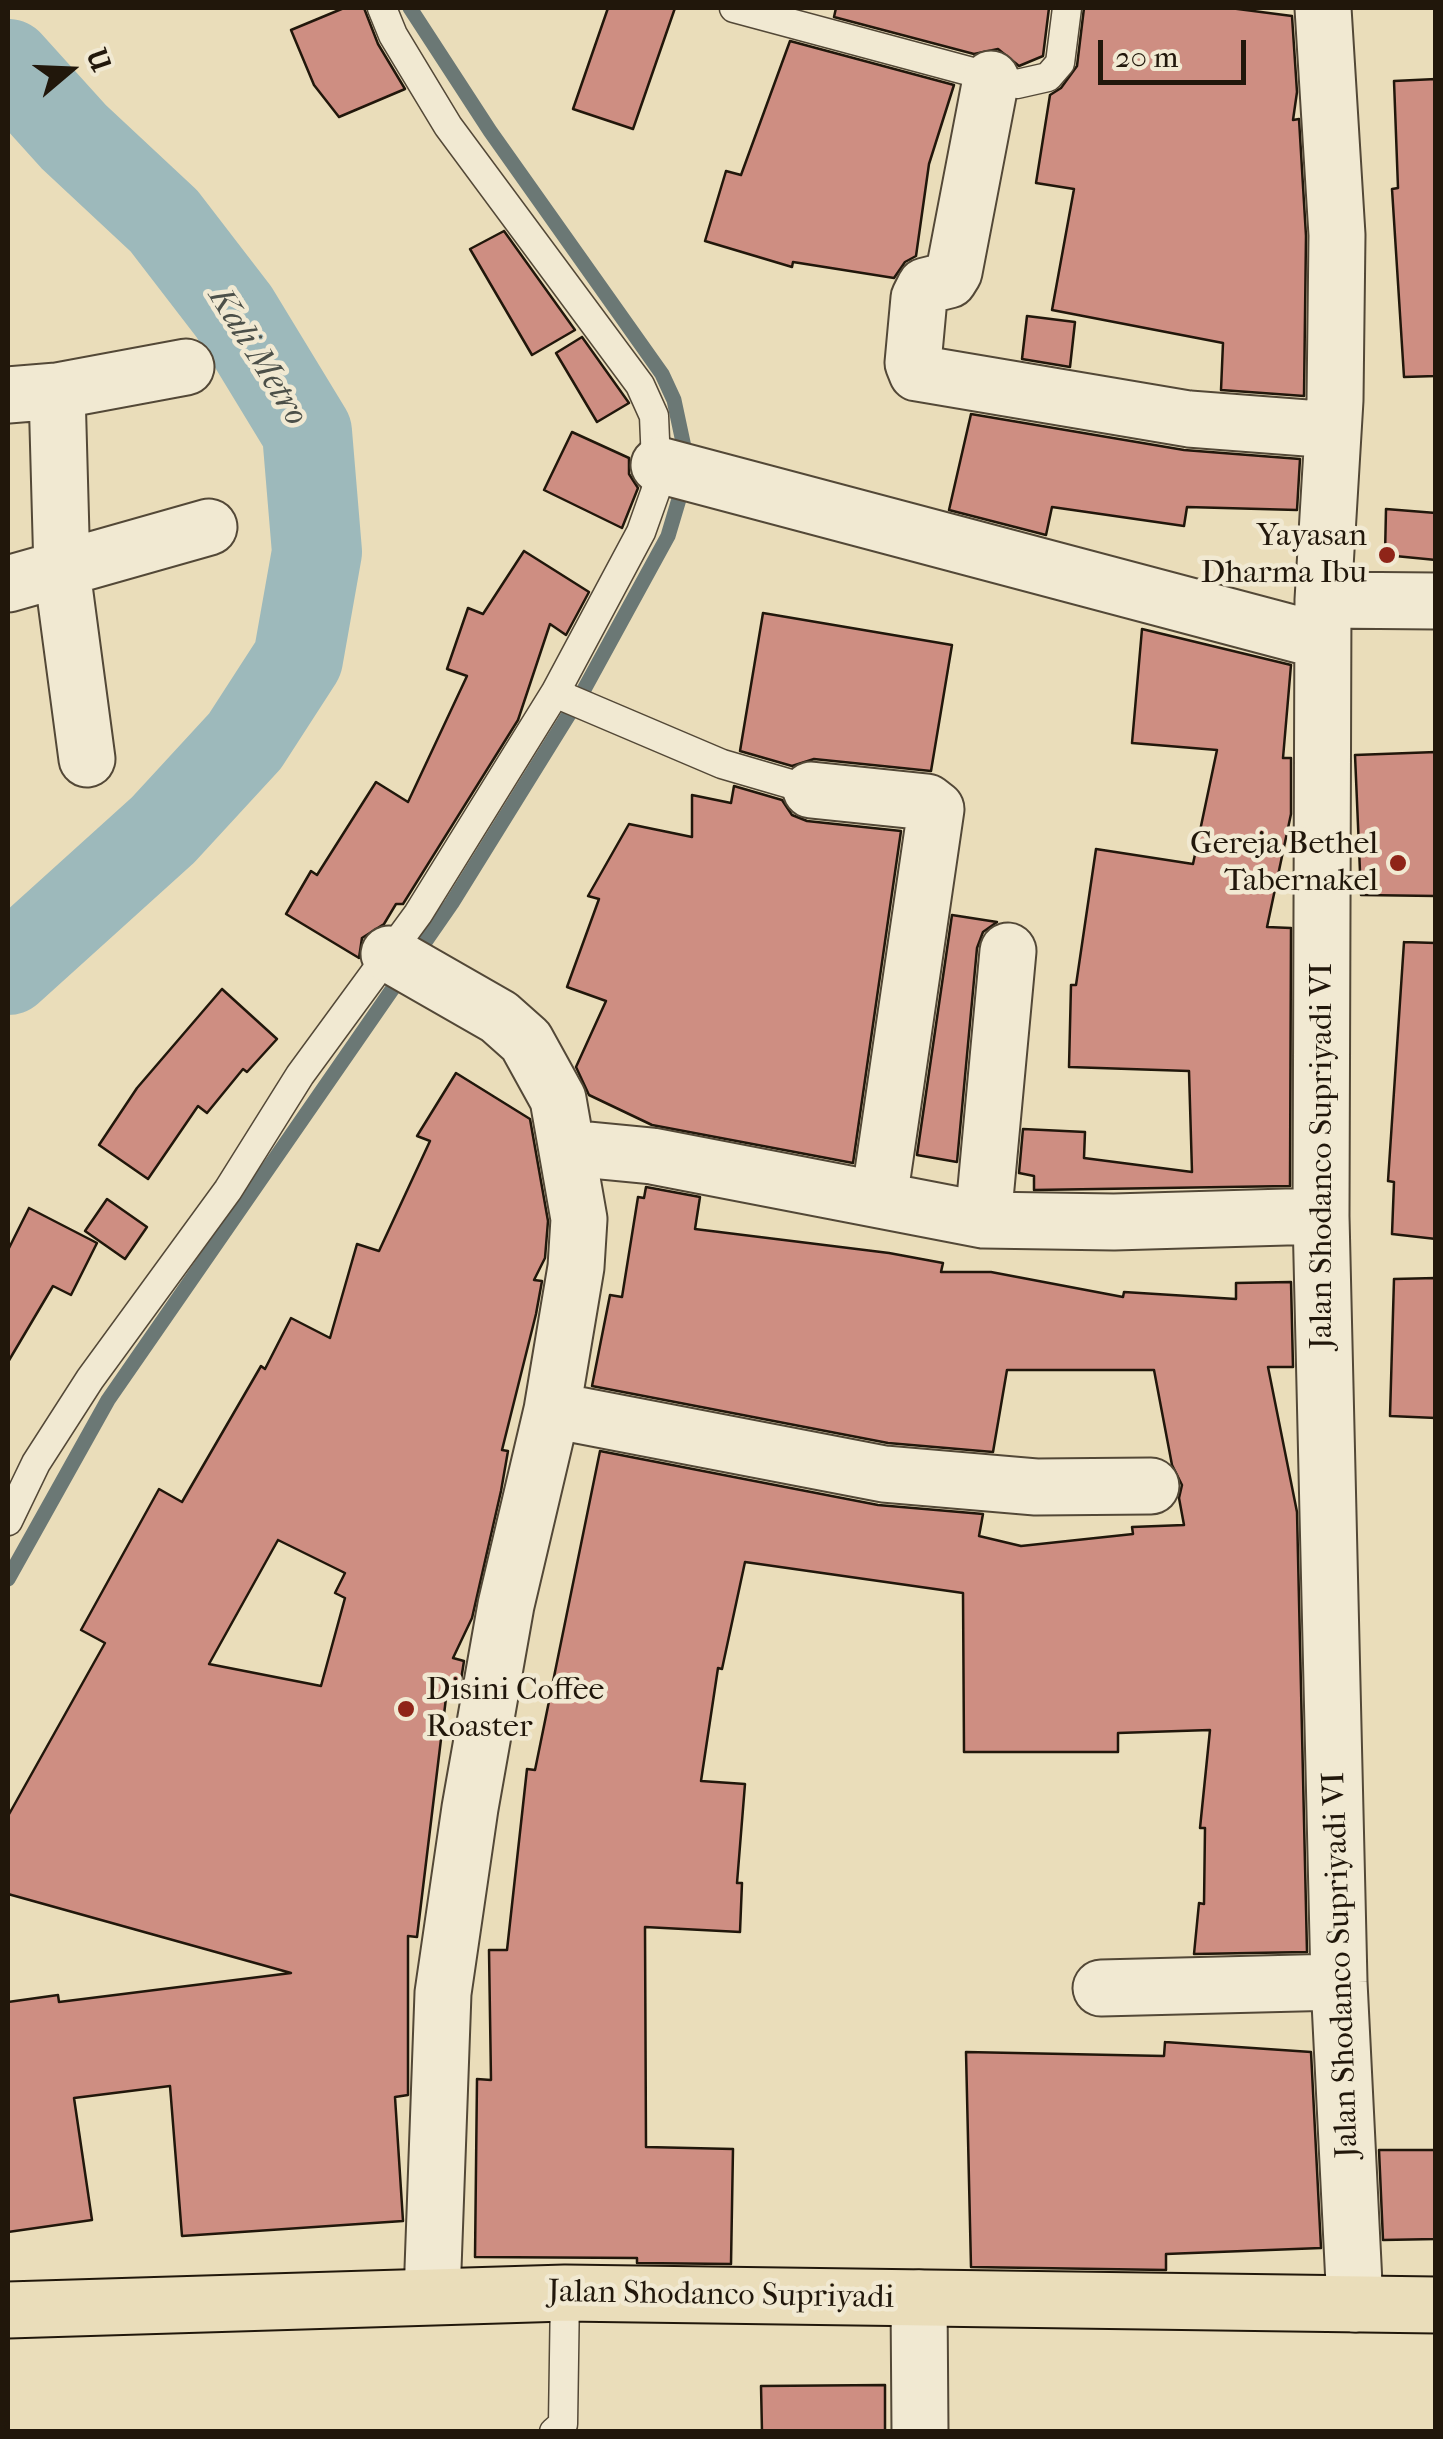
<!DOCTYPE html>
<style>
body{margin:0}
#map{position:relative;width:1443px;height:2439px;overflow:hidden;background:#eaddba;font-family:"IM FELL French Canon",serif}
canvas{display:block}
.frame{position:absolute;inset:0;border:10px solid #21170b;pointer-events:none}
.north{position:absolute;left:20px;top:20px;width:100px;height:100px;-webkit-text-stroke:8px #f1e9d2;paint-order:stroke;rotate:71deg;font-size:28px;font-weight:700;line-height:40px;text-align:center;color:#21170b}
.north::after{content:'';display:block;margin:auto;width:35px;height:45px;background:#21170b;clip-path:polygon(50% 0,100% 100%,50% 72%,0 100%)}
.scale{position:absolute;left:1098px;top:40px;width:148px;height:45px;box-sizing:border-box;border:5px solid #21170b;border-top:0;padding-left:12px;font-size:30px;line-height:35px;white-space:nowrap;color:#21170b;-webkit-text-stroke:8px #f1e9d2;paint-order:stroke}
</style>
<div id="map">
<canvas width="1443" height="2439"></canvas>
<div class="frame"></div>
<div class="north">U</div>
<div class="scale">20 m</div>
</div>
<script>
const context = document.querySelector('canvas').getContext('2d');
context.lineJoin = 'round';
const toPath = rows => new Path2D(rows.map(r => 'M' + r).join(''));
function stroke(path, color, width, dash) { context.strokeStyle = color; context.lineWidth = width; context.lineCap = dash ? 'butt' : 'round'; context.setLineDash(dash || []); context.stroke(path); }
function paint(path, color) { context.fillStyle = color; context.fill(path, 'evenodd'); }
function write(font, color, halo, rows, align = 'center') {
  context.font = font + ' "IM FELL French Canon",serif'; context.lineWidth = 9; context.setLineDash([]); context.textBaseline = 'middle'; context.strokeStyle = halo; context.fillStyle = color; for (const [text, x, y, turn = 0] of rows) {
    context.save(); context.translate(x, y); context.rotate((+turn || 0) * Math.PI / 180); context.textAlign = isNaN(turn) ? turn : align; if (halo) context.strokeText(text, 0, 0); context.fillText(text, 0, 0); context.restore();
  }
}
stroke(toPath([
 [8,1579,108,1400,452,903,581,695,668,536,682,489,684,447,674,400,662,374,490,131,410,8]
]), '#6b7875', 15);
stroke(toPath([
 [8,64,74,137,164,221,234,312,307,432,317,552,298,659,245,741,163,830,8,970]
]), '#9db9bb', 90);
const building = toPath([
 [344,8,364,8,378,44,405,89,339,117,314,85,291,30,344,8],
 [608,8,675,8,633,129,573,109,608,8],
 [836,8,1049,8,1043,56,1019,66,998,49,974,54,834,17,836,8],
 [1084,8,1230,8,1292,16,1297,92,1293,120,1299,119,1306,236,1304,396,1221,390,1223,343,1052,310,1074,189,1036,183,1050,95,1061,88,1077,66,1084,8],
 [790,41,954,85,929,164,916,256,905,262,894,278,793,262,792,267,705,241,726,171,741,175,790,41],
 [1436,79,1436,376,1404,377,1392,189,1398,188,1394,81,1436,79],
 [504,231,575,330,532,355,470,249,504,231],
 [1027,316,1075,322,1070,367,1022,359,1027,316],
 [582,337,629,403,597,422,556,353,582,337],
 [971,414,1184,450,1300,459,1297,510,1187,507,1184,526,1052,507,1046,535,949,510,971,414],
 [572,432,629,458,629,474,638,488,622,528,544,490,572,432],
 [1386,509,1436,513,1436,560,1385,555,1386,509],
 [524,551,589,592,566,635,550,624,518,720,403,904,396,904,384,924,362,938,359,958,286,914,311,871,317,875,376,782,408,802,467,676,447,669,468,608,483,614,524,551],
 [763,613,952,645,931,771,814,759,792,766,740,751,763,613],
 [1142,629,1291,665,1283,758,1291,758,1291,814,1267,927,1291,928,1290,1186,1034,1190,1034,1176,1019,1173,1023,1129,1085,1132,1084,1158,1192,1172,1189,1071,1069,1067,1071,985,1076,985,1096,849,1193,864,1217,750,1132,743,1142,629],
 [1436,752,1436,896,1361,895,1355,755,1436,752],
 [734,786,782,800,792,815,807,821,901,831,853,1163,652,1125,589,1095,576,1067,606,1001,567,987,599,899,588,896,629,824,692,837,692,795,731,803,734,786],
 [952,915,997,922,983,932,977,948,957,1162,917,1155,952,915],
 [1404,942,1436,943,1436,1239,1392,1234,1394,1182,1388,1181,1404,942],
 [222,989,277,1039,247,1072,243,1069,207,1113,198,1106,148,1179,99,1145,137,1088,222,989],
 [456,1073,530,1119,548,1221,545,1258,534,1280,542,1281,536,1314,502,1450,508,1451,501,1491,472,1618,453,1658,464,1661,458,1699,446,1698,417,1937,408,1936,408,2095,395,2097,403,2221,182,2236,170,2086,74,2098,92,2220,8,2232,8,2002,58,1995,59,2002,291,1973,8,1894,8,1816,105,1643,81,1630,159,1489,182,1502,261,1366,265,1369,291,1318,330,1338,357,1244,379,1251,430,1141,417,1136,456,1073],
 [278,1540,345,1573,335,1593,345,1598,321,1686,209,1664,278,1540],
 [646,1187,700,1197,695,1229,889,1253,943,1263,941,1272,991,1272,1123,1297,1124,1292,1236,1299,1236,1283,1291,1282,1293,1367,1268,1367,1297,1512,1307,1952,1194,1954,1199,1903,1204,1904,1205,1828,1200,1828,1210,1730,1118,1733,1118,1752,964,1752,963,1593,745,1562,722,1669,718,1668,701,1781,745,1784,737,1883,742,1883,740,1932,645,1927,646,2147,733,2149,731,2264,637,2263,637,2258,475,2257,477,2079,491,2080,489,1950,507,1950,527,1769,535,1770,600,1451,878,1505,983,1514,979,1536,1021,1546,1133,1534,1132,1527,1184,1525,1179,1498,1182,1485,1172,1465,1154,1370,1007,1370,993,1452,888,1443,592,1386,610,1295,622,1297,638,1197,644,1198,646,1187],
 [107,1199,147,1227,125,1259,85,1231,107,1199],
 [29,1208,97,1243,71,1295,53,1286,8,1362,8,1250,29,1208],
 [1436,1278,1436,1418,1390,1416,1394,1279,1436,1278],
 [1165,2042,1311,2052,1321,2248,1166,2254,1166,2270,971,2267,966,2052,1164,2056,1165,2042],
 [1379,2150,1436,2150,1436,2239,1383,2240,1379,2150],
 [885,2385,885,2432,762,2432,761,2386,885,2385]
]);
paint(building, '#ce8e82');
stroke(building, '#21170b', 2.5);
const lane = toPath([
 [734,8,1017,84,1048,77,1060,63,1067,8],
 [555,693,722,764,811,790],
 [8,1521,36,1463,90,1379,228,1190,300,1075,418,914,555,693,641,532,657,487,654,416,640,385,448,126,393,35,382,8],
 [554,2432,563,2424,565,2293]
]);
const street = toPath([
 [1323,8,1337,235,1335,400,1323,600,1321,1216,1339,1982,1355,2304],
 [991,79,954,272,949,280,925,286,919,298,913,363,917,373,1189,419,1333,430],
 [57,391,186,367],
 [8,395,57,391,62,571,87,759],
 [659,465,1322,641],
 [8,584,209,527],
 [1323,600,1436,601],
 [811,790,927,802,936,809,879,1199],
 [389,954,499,1017,526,1041,558,1099,579,1219,576,1267,552,1410,506,1605,470,1808,443,1993,432,2296],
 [569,1148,652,1156,983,1220,1114,1222,1321,1216],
 [983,1220,1008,951],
 [552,1410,884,1474,1036,1487,1151,1486],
 [1101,1988,1339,1982],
 [919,2298,920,2432]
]);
const primary = toPath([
 [8,2310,565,2293,1436,2305]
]);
stroke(lane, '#534837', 31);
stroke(street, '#534837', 59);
stroke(primary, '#21170b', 59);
stroke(lane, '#f1e9d2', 28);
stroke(street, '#f1e9d2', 55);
stroke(primary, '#eaddba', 55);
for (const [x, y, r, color] of [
 [1387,555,10,"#8f2418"],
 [1398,863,10,"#8f2418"],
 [406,1709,10,"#8f2418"]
]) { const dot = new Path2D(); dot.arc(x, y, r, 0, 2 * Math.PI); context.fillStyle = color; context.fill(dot); stroke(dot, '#f1e9d2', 4); }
write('32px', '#21170b', '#f1e9d2', [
 ["Yayasan",1367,537],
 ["Dharma Ibu",1367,574],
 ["Gereja Bethel",1378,845],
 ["Tabernakel",1378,882],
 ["Disini Coffee",426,1691,"left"],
 ["Roaster",426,1728,"left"]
], 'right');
write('32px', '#21170b', '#f1e9d2', [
 ["Jalan Shodanco Supriyadi VI",1323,1156,-90],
 ["Jalan Shodanco Supriyadi VI",1342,1965,-92],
 ["Jalan Shodanco Supriyadi",721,2296,1]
]);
write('italic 35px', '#4c5049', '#f1e9d2', [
 ["Kali Metro",257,357,58]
]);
</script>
